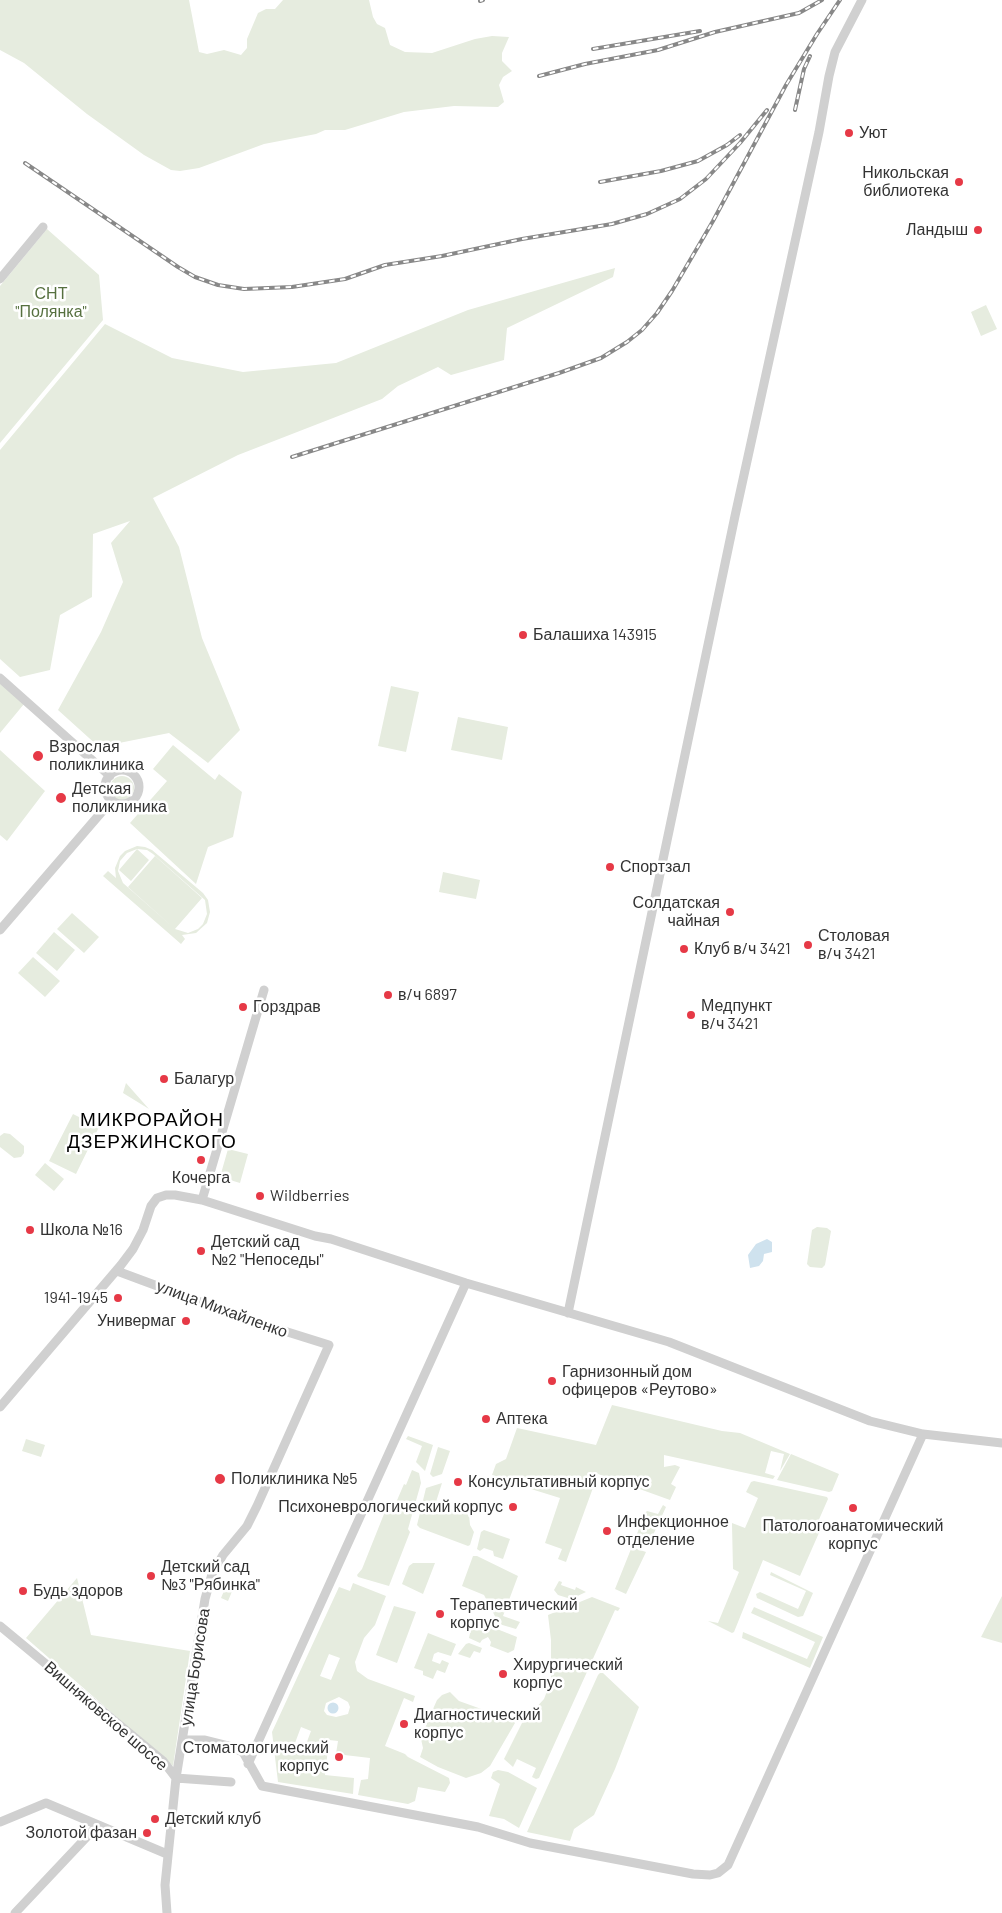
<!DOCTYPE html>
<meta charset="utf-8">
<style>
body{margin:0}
canvas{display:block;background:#fff}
</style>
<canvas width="1002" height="1913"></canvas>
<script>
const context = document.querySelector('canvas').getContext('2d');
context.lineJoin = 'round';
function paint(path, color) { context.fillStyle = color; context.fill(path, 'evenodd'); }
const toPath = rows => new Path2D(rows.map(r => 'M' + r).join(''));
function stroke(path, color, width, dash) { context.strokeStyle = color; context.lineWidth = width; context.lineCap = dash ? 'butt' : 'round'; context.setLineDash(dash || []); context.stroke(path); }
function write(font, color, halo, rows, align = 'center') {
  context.font = font + ' Barlow,sans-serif'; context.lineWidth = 5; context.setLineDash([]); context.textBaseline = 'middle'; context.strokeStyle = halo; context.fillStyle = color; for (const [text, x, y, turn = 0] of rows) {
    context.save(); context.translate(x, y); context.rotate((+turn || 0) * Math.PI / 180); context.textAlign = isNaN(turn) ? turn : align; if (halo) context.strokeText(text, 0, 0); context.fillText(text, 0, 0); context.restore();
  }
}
paint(toPath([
 [0,0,189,0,199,52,207,54,224,50,241,55,247,48,247,39,258,13,266,9,275,9,283,0,369,0,373,17,377,24,385,28,390,45,405,52,432,53,475,39,492,36,509,37,502,53,502,61,512,71,503,77,499,85,504,102,498,107,454,106,404,112,345,130,325,130,316,134,264,144,199,168,180,171,171,170,144,155,87,114,24,63,0,50],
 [47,229,99,275,103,320,0,443,0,286],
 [615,268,613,277,507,328,504,360,451,375,438,367,398,386,382,399,238,455,153,498,179,547,202,638,240,730,208,763,169,733,99,747,58,710,101,632,123,582,111,543,130,521,93,534,92,597,60,615,50,670,20,677,0,659,0,450,105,324,172,358,243,372,336,363,468,310],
 [986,305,997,329,981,336,971,312],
 [0,683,24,704,0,733],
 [391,686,419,692,406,752,378,746],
 [458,717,508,727,502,760,451,750],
 [173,745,215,780,219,774,242,792,233,837,208,847,196,884,130,823,167,781,153,769],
 [0,750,45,791,7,841,0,835],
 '110 788a12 12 0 1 1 24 0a12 12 0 1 1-24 0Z',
 [137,846,145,847,152,850,203,893,208,900,210,912,207,923,196,933,182,935,185,939,181,944,103,876,108,871,116,878,115,868,120,856,125,851],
 [137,849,119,870,131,881,149,860,137,849,147,850,153,854,205,900,207,914,203,924,198,929,188,933,175,929,123,883,118,871,120,861,127,853],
 [155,856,202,898,175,929,128,887],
 [443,872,480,880,476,899,439,892],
 [72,913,99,937,84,953,57,929],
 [54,932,75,950,57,971,36,953],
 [33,957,60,981,45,997,18,973],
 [126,1083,149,1109,123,1093],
 [73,1114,99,1127,76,1174,49,1161],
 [4,1133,10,1134,24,1146,24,1153,21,1157,14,1158,0,1147,0,1136],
 [228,1149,248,1154,240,1183,220,1177],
 [45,1163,64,1179,54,1191,35,1175],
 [817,1227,827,1228,831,1231,825,1265,822,1268,810,1267,807,1264,812,1230],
 [612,1405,722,1431,740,1433,790,1454,780,1471,784,1454,771,1451,765,1473,775,1476,773,1479,664,1455,664,1467,675,1465,680,1467,671,1484,676,1487,670,1500,598,1474,566,1562,558,1559,562,1549,545,1543,560,1498,531,1489,523,1481,517,1480,514,1483,492,1475,496,1464,506,1459,517,1428,596,1445],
 [408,1436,433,1445,425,1471,416,1462,422,1446,406,1439],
 [26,1439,45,1445,41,1457,22,1451],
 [438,1447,450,1451,442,1474,433,1477,430,1474],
 [791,1454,839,1474,832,1491,829,1492,777,1480],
 [412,1470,419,1473,421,1483,408,1529,410,1532,389,1586,358,1577,357,1575,362,1569,386,1509,395,1505,404,1484,406,1485],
 [754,1481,827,1497,828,1499,817,1524,822,1526,800,1576,763,1560,734,1632,732,1633,708,1621,718,1623,739,1572,733,1569,732,1525,732,1523,745,1528,758,1498,746,1492,751,1482],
 [442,1483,436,1502,438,1505,469,1515,470,1525,474,1532,470,1545,468,1546,420,1528,417,1525,426,1488],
 [663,1505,666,1507,648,1546,637,1542,635,1539,645,1513,647,1511,658,1514],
 [484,1530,510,1539,503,1559,494,1556,493,1551,484,1548,480,1551,477,1549,481,1532],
 [634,1548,646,1552,626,1594,615,1589,631,1549],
 [473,1556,477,1556,518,1576,503,1616,520,1622,516,1629,499,1624,484,1595,462,1586],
 [413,1563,435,1563,423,1594,402,1584,409,1566],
 [771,1572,813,1593,803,1616,798,1617,757,1598,756,1594,760,1592,798,1609,806,1591,770,1575],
 [77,1578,91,1635,190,1651,173,1766,26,1638],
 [229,1579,236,1582,228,1601,221,1598],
 [559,1581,562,1582,561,1585,575,1590,576,1587,586,1592,571,1599,558,1595,554,1590],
 [353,1583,386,1596,375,1625,364,1638,355,1662,357,1671,368,1679,415,1696,413,1702,404,1698,385,1746,405,1754,408,1757,449,1778,450,1783,445,1792,418,1787,415,1801,408,1804,358,1795,361,1780,368,1779,370,1758,336,1754,338,1741,329,1740,325,1775,354,1778,353,1794,278,1782,272,1732,339,1587,350,1591],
 [329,1654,340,1658,331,1680,320,1676],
 [339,1697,348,1702,350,1707,348,1714,336,1717,327,1715,324,1711,326,1703],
 [301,1727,311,1731,302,1755,292,1751],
 [1002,1596,1002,1643,981,1637],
 [592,1597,620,1608,618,1611,615,1610,539,1778,536,1779,532,1777,536,1768,517,1759,513,1767,504,1759,522,1723,544,1699,551,1681,551,1640,548,1615],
 [394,1606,416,1612,397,1663,376,1655],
 [754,1607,823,1637,810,1668,742,1638,743,1632,807,1659,815,1642,751,1613],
 [482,1623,517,1637,514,1650,508,1653,490,1646,491,1642,488,1637,482,1640,480,1643,469,1638,471,1629,475,1625],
 [428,1633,456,1644,451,1656,438,1652,434,1654,432,1661,440,1664,442,1660,449,1663,445,1673,437,1670,433,1679,423,1675,423,1671,414,1668],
 [469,1643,482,1648,480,1653,474,1651,470,1658,458,1654,466,1644],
 [600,1673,603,1673,639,1707,615,1769,594,1815,574,1829,570,1841,527,1832,598,1675],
 [450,1692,459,1701,512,1720,515,1723,490,1766,481,1773,466,1778,438,1767,420,1757,423,1748,421,1739,429,1718,437,1700,442,1695],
 [498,1770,508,1772,537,1788,519,1828,504,1819,489,1816,500,1784,491,1778,493,1772]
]), '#e6ecdf');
paint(toPath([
 [767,1239,772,1242,772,1252,764,1254,763,1261,759,1266,750,1268,748,1255,756,1244],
 '327.5 1708a5.5 5.5 0 1 1 11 0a5.5 5.5 0 1 1-11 0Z'
]), '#cfe2ee');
stroke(toPath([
 [0,279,43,227],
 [0,678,110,776],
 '105 787a17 17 0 1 1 34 0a17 17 0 1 1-34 0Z',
 [0,930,112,800],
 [202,1200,264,990],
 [117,1271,246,1319,329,1345,257,1506,247,1526,223,1555,212,1574,205,1599,176,1778,231,1782],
 [568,1313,735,516,819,132,829,76,835,52,862,0],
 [0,1407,121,1265,133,1249,143,1230,151,1206,157,1198,166,1195,175,1195,202,1200,315,1236,331,1239,466,1283,669,1342,870,1421,923,1434,1002,1443],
 [0,1626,163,1761,176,1778,165,1885,167,1913],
 [183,1740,205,1740,229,1746,243,1752,262,1786,478,1827,530,1843,693,1874,710,1875,718,1873,728,1865,923,1434],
 [248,1764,466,1283],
 [0,1822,46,1803,167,1854],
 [15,1913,98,1825]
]), '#d0d0d0', 9);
const rail = toPath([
 [480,1,483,0],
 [593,49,700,31],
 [539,76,585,64,658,50,715,32,799,13,822,0],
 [795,110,804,69,810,56],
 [25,163,178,267,195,277,218,285,244,289,292,287,345,279,385,265,442,256,522,239,612,224,647,214,680,199,706,179,740,143,767,110],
 [600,182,661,171,698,161,727,145,740,135],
 [292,457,559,373,601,358,627,342,642,330,657,313,672,291,713,221,786,85,817,34,840,0]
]);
stroke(rail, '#888', 4);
stroke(rail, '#fff', 2, [5.5]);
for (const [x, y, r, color] of [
 [849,133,5,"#e63946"],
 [959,182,5,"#e63946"],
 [978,230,5,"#e63946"],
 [523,635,5,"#e63946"],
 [38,756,6,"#e63946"],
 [61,798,6,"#e63946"],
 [610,867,5,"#e63946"],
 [730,912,5,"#e63946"],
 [808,945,5,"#e63946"],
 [684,949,5,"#e63946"],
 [388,995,5,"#e63946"],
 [243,1007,5,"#e63946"],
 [691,1015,5,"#e63946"],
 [164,1079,5,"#e63946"],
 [201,1160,5,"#e63946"],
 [260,1196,5,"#e63946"],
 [30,1230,5,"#e63946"],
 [201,1251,5,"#e63946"],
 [118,1298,5,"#e63946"],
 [186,1321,5,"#e63946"],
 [552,1381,5,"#e63946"],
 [486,1419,5,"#e63946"],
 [220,1479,6,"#e63946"],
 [458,1482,5,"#e63946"],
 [513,1507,5,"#e63946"],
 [853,1508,5,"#e63946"],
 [607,1531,5,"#e63946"],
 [151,1576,5,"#e63946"],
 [23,1591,5,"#e63946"],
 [440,1614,5,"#e63946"],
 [503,1674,5,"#e63946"],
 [404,1724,5,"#e63946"],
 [339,1757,5,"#e63946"],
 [155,1819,5,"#e63946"],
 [147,1833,5,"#e63946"]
]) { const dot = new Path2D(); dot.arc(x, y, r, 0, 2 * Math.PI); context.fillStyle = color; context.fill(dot); stroke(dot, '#fff', 2); }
write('16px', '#333', '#fff', [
 ["Уют",859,133],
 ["Никольская",949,173,"right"],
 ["библиотека",949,191,"right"],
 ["Ландыш",968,230,"right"],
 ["Балашиха 143915",533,635],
 ["Взрослая",49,747],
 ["поликлиника",49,765],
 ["Детская",72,789],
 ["поликлиника",72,807],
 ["Спортзал",620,867],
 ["Солдатская",720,903,"right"],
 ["чайная",720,921,"right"],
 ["Столовая",818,936],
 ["в/ч 3421",818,954],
 ["Клуб в/ч 3421",694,949],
 ["в/ч 6897",398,995],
 ["Медпункт",701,1006],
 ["в/ч 3421",701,1024],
 ["Горздрав",253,1007],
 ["Балагур",174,1079],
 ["Кочерга",201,1178,"center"],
 ["Wildberries",270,1196],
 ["Школа №16",40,1230],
 ["Детский сад",211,1242],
 ["№2 \"Непоседы\"",211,1260],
 ["1941-1945",108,1298,"right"],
 ["Универмаг",176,1321,"right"],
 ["Гарнизонный дом",562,1372],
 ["офицеров «Реутово»",562,1390],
 ["Аптека",496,1419],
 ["Поликлиника №5",231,1479],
 ["Консультативный корпус",468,1482],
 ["Психоневрологический корпус",503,1507,"right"],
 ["Инфекционное",617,1522],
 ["отделение",617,1540],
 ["Патологоанатомический",853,1526,"center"],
 ["корпус",853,1544,"center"],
 ["Детский сад",161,1567],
 ["№3 \"Рябинка\"",161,1585],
 ["Будь здоров",33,1591],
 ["Терапевтический",450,1605],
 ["корпус",450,1623],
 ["Хирургический",513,1665],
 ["корпус",513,1683],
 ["Диагностический",414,1715],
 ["корпус",414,1733],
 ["Стоматологический",329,1748,"right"],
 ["корпус",329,1766,"right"],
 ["Детский клуб",165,1819],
 ["Золотой фазан",137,1833,"right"]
], 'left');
write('16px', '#56703f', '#fff', [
 ["СНТ",51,294],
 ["\"Полянка\"",51,312]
]);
write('16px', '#333', '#fff', [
 ["улица Михайленко",222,1309,20],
 ["улица Борисова",195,1667,-81],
 ["Вишняковское шоссе",106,1716,41]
]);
context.letterSpacing = '1px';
write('19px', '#000', '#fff', [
 ["МИКРОРАЙОН",152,1120],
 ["ДЗЕРЖИНСКОГО",152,1142]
]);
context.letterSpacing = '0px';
</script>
